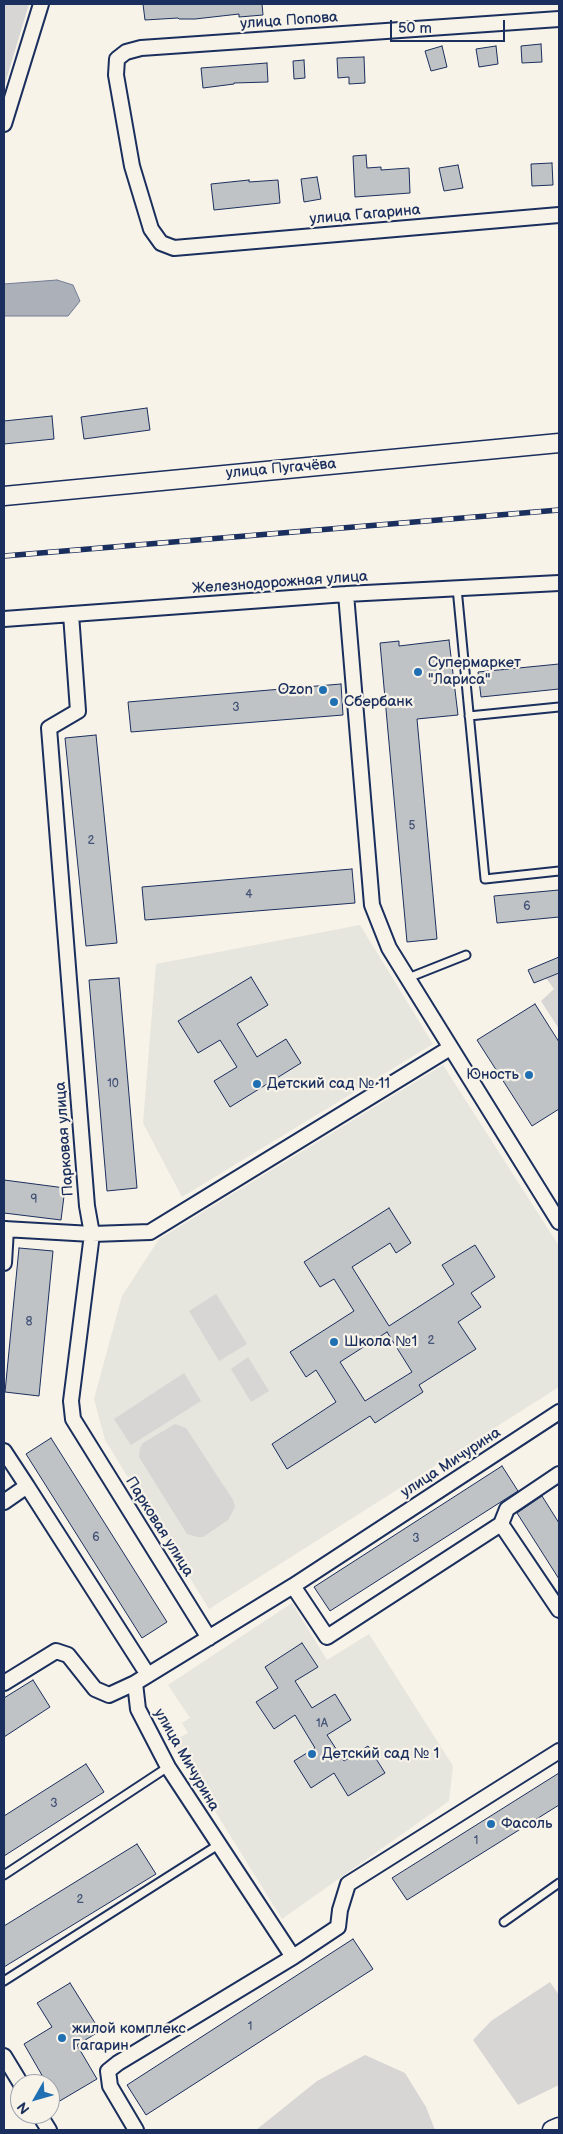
<!DOCTYPE html>
<meta charset="utf-8">
<style>
body{margin:0}
#map{position:relative;width:563px;height:2134px;overflow:hidden;background:#f7f3e8;font-family:"Balsamiq Sans",sans-serif}
canvas{display:block}
.frame{position:absolute;inset:0;border:5px solid #1b2f5e;pointer-events:none}
.north{position:absolute;left:10px;top:2074px;width:50px;height:50px;box-sizing:border-box;background:#f7f3e8;border:1px solid #9fa5b1;border-radius:50%;rotate:232deg;font-size:14px;font-weight:700;line-height:20px;text-align:center;color:#1b2f5e}
.north::after{content:'';display:block;margin:auto;width:18px;height:22px;background:#1f6fb2;clip-path:polygon(50% 0,100% 100%,50% 72%,0 100%)}
.scale{position:absolute;left:390px;top:20px;width:115px;height:22px;box-sizing:border-box;border:2px solid #1b2f5e;border-top:0;padding-left:6px;font-size:15px;line-height:18px;white-space:nowrap;color:#1b2f5e;-webkit-text-stroke:4px #f7f3e8;paint-order:stroke}
</style>
<div id="map">
<canvas width="563" height="2134"></canvas>
<div class="frame"></div>
<div class="north">N</div>
<div class="scale">50 m</div>
</div>
<script>
const context = document.querySelector('canvas').getContext('2d');
context.lineJoin = 'round';
function paint(path, color) { context.fillStyle = color; context.fill(path, 'evenodd'); }
const toPath = rows => new Path2D(rows.map(r => 'M' + r).join(''));
function stroke(path, color, width, dash) { context.strokeStyle = color; context.lineWidth = width; context.lineCap = dash ? 'butt' : 'round'; context.setLineDash(dash || []); context.stroke(path); }
function write(font, color, halo, rows, align = 'center') {
  context.font = font + ' "Balsamiq Sans",sans-serif'; context.lineWidth = 4.5; context.setLineDash([]); context.textBaseline = 'middle'; context.strokeStyle = halo; context.fillStyle = color; for (const [text, x, y, turn = 0] of rows) {
    context.save(); context.translate(x, y); context.rotate((+turn || 0) * Math.PI / 180); context.textAlign = isNaN(turn) ? turn : align; if (halo) context.strokeText(text, 0, 0); context.fillText(text, 0, 0); context.restore();
  }
}
paint(toPath([
 [360,925,433,1044,182,1197,143,1123,156,964],
 [443,1065,559,1246,559,1387,209,1609,105,1440,94,1399,122,1296,159,1239],
 [292,1603,327,1660,369,1634,453,1766,449,1801,282,1919,172,1742,188,1733,182,1723,190,1718,168,1685]
]), '#e6e5de');
paint(toPath([
 [4,4,29,4,4,87],
 [559,973,559,1029,541,1001,554,989,546,978],
 [216,1294,247,1344,219,1361,189,1311],
 [248,1357,269,1391,251,1402,231,1369],
 [184,1373,201,1401,131,1445,114,1419],
 [175,1424,186,1428,233,1500,235,1507,228,1520,203,1537,197,1537,187,1534,139,1457,140,1448,143,1443],
 [550,1982,559,1995,559,2085,518,2105,473,2040,491,2021],
 [365,2055,405,2073,426,2107,435,2130,256,2130,317,2081]
]), '#d7d6d4');
const water = toPath([
 [57,280,73,285,80,301,68,316,4,316,4,284,57,280]
]);
paint(water, '#acb0b9');
stroke(water, '#727c95', 1);
const building = toPath([
 [143,4,262,4,263,15,239,17,239,14,195,19,179,19,178,18,145,20,143,4],
 [541,44,542,62,522,63,521,46,541,44],
 [442,46,447,67,431,71,425,51,442,46],
 [496,46,498,64,479,67,476,49,496,46],
 [364,57,365,83,349,84,349,77,338,78,337,58,364,57],
 [304,60,305,78,294,79,293,61,304,60],
 [267,63,268,82,234,83,234,84,203,88,201,68,267,63],
 [366,155,367,168,381,167,381,170,409,168,410,193,355,197,353,156,366,155],
 [552,163,553,185,532,186,531,164,552,163],
 [458,165,463,188,444,191,439,168,458,165],
 [317,177,321,199,304,202,301,179,317,177],
 [249,180,249,182,278,180,280,203,214,210,211,184,249,180],
 [147,408,150,430,84,439,81,417,147,408],
 [52,416,54,439,4,444,4,421,52,416],
 [449,640,458,715,417,719,437,939,407,942,380,643,399,641,399,646,449,640],
 [559,664,559,689,481,697,478,672,559,664],
 [341,684,343,715,131,732,128,702,341,684],
 [96,735,117,943,86,946,65,738,96,735],
 [352,869,355,903,145,920,142,887,352,869],
 [559,890,559,917,497,923,494,896,559,890],
 [559,957,559,973,534,983,528,970,559,957],
 [251,977,268,1005,237,1024,257,1057,286,1039,301,1063,230,1107,214,1081,237,1067,220,1040,198,1053,178,1021,251,977],
 [119,978,137,1188,107,1191,89,980,119,978],
 [535,1004,559,1042,559,1109,532,1126,477,1040,535,1004],
 [4,1180,65,1188,61,1220,4,1213,4,1180],
 [389,1208,411,1243,396,1253,390,1243,352,1267,389,1326,454,1284,442,1265,475,1245,495,1277,471,1293,481,1307,458,1322,476,1349,419,1385,423,1392,375,1423,370,1416,287,1469,272,1444,336,1402,316,1370,306,1377,290,1352,354,1311,334,1279,320,1287,304,1262,389,1208],
 [387,1332,412,1372,365,1401,340,1362,387,1332],
 [19,1248,53,1251,39,1396,5,1392,19,1248],
 [51,1438,167,1622,142,1638,26,1454,51,1438],
 [502,1466,518,1491,330,1611,314,1587,502,1466],
 [542,1496,559,1523,559,1579,517,1513,542,1496],
 [302,1643,318,1667,295,1681,312,1708,335,1694,351,1720,327,1735,344,1761,368,1746,385,1773,348,1796,334,1773,311,1788,294,1761,315,1748,295,1715,274,1729,256,1702,278,1688,265,1667,302,1643],
 [33,1680,50,1707,4,1737,4,1698,33,1680],
 [86,1764,104,1792,4,1856,4,1816,86,1764],
 [559,1773,559,1805,407,1900,392,1878,559,1773],
 [137,1844,156,1874,4,1967,4,1926,137,1844],
 [353,1939,373,1969,146,2115,127,2085,353,1939],
 [70,1983,100,2031,77,2045,97,2079,58,2102,50,2088,50,2084,47,2084,24,2044,52,2027,37,2003,70,1983]
]);
paint(building, '#c0c3c5');
stroke(building, '#1b2f5e', 1);
const service = toPath([
 [457,588,485,879,559,871],
 [469,716,559,707],
 [408,978,466,955],
 [4,1875,168,1767],
 [504,1922,559,1883],
 [4,1981,218,1845]
]);
const minor = toPath([
 [559,19,141,48,126,52,117,59,116,75,132,166,151,229,161,243,174,248,559,215],
 [4,124,41,4],
 [346,594,372,905,389,948,559,1222],
 [71,614,78,711,49,728,87,1206,92,1234,71,1401,73,1419,209,1638],
 [4,619,346,594,559,583],
 [4,1229,92,1234,150,1232,450,1048],
 [4,1263,6,1229],
 [4,1451,27,1486],
 [4,1502,27,1486,148,1675],
 [501,1524,507,1509,559,1474],
 [293,1586,327,1637,501,1524,559,1610],
 [4,1683,56,1651,68,1655,95,1689,109,1695,135,1683,293,1586,559,1412],
 [135,1683,138,1709,168,1767,293,1957],
 [4,2056,21,2084],
 [39,2114,49,2130],
 [136,2130,110,2086,108,2071,118,2063,293,1957,338,1927,340,1910,348,1884,559,1751]
]);
const tertiary = toPath([
 [4,496,559,443],
 [552,2130,559,2127]
]);
stroke(service, '#1b2f5e', 11);
stroke(minor, '#1b2f5e', 18);
stroke(tertiary, '#1b2f5e', 21);
stroke(service, '#f7f3e8', 7);
stroke(minor, '#f7f3e8', 14);
stroke(tertiary, '#f7f3e8', 18);
const rail = toPath([
 [4,556,559,510]
]);
stroke(rail, '#1b2f5e', 5.5);
stroke(rail, '#f7f3e8', 4, [11]);
for (const [x, y, r, color] of [
 [418,672,5,"#1f6fb2"],
 [323,690,5,"#1f6fb2"],
 [334,702,5,"#1f6fb2"],
 [529,1075,5,"#1f6fb2"],
 [257,1084,5,"#1f6fb2"],
 [334,1342,5,"#1f6fb2"],
 [312,1754,5,"#1f6fb2"],
 [491,1824,5,"#1f6fb2"],
 [62,2038,5,"#1f6fb2"]
]) { const dot = new Path2D(); dot.arc(x, y, r, 0, 2 * Math.PI); context.fillStyle = color; context.fill(dot); stroke(dot, '#f7f3e8', 2); }
write('12px', '#445478', null, [
 ["3",236,708],
 ["5",412,826],
 ["2",91,841],
 ["4",249,895],
 ["6",527,907],
 ["10",113,1084],
 ["9",34,1200],
 ["8",29,1322],
 ["2",431,1341],
 ["6",96,1538],
 ["3",416,1539],
 ["1А",322,1724],
 ["3",54,1804],
 ["1",476,1841],
 ["2",80,1900],
 ["1",250,2027]
]);
write('15px', '#1b2f5e', '#f7f3e8', [
 ["улица Попова",289,21,-4],
 ["улица Гагарина",365,215,-5],
 ["улица Пугачёва",281,469,-5],
 ["Железнодорожная улица",280,583,-4],
 ["Парковая улица",65,1139,-94],
 ["улица Мичурина",451,1463,-33],
 ["Парковая улица",159,1527,58],
 ["улица Мичурина",186,1760,60]
]);
write('15px', '#1b2f5e', '#f7f3e8', [
 ["Супермаркет",428,663],
 ["\"Лариса\"",428,680],
 ["Ozon",313,690,"right"],
 ["Сбербанк",344,702],
 ["Юность",519,1075,"right"],
 ["Детский сад № 11",267,1084],
 ["Школа №1",344,1342],
 ["Детский сад № 1",322,1754],
 ["Фасоль",501,1824],
 ["жилой комплекс",72,2029],
 ["Гагарин",72,2046]
], 'left');
</script>
